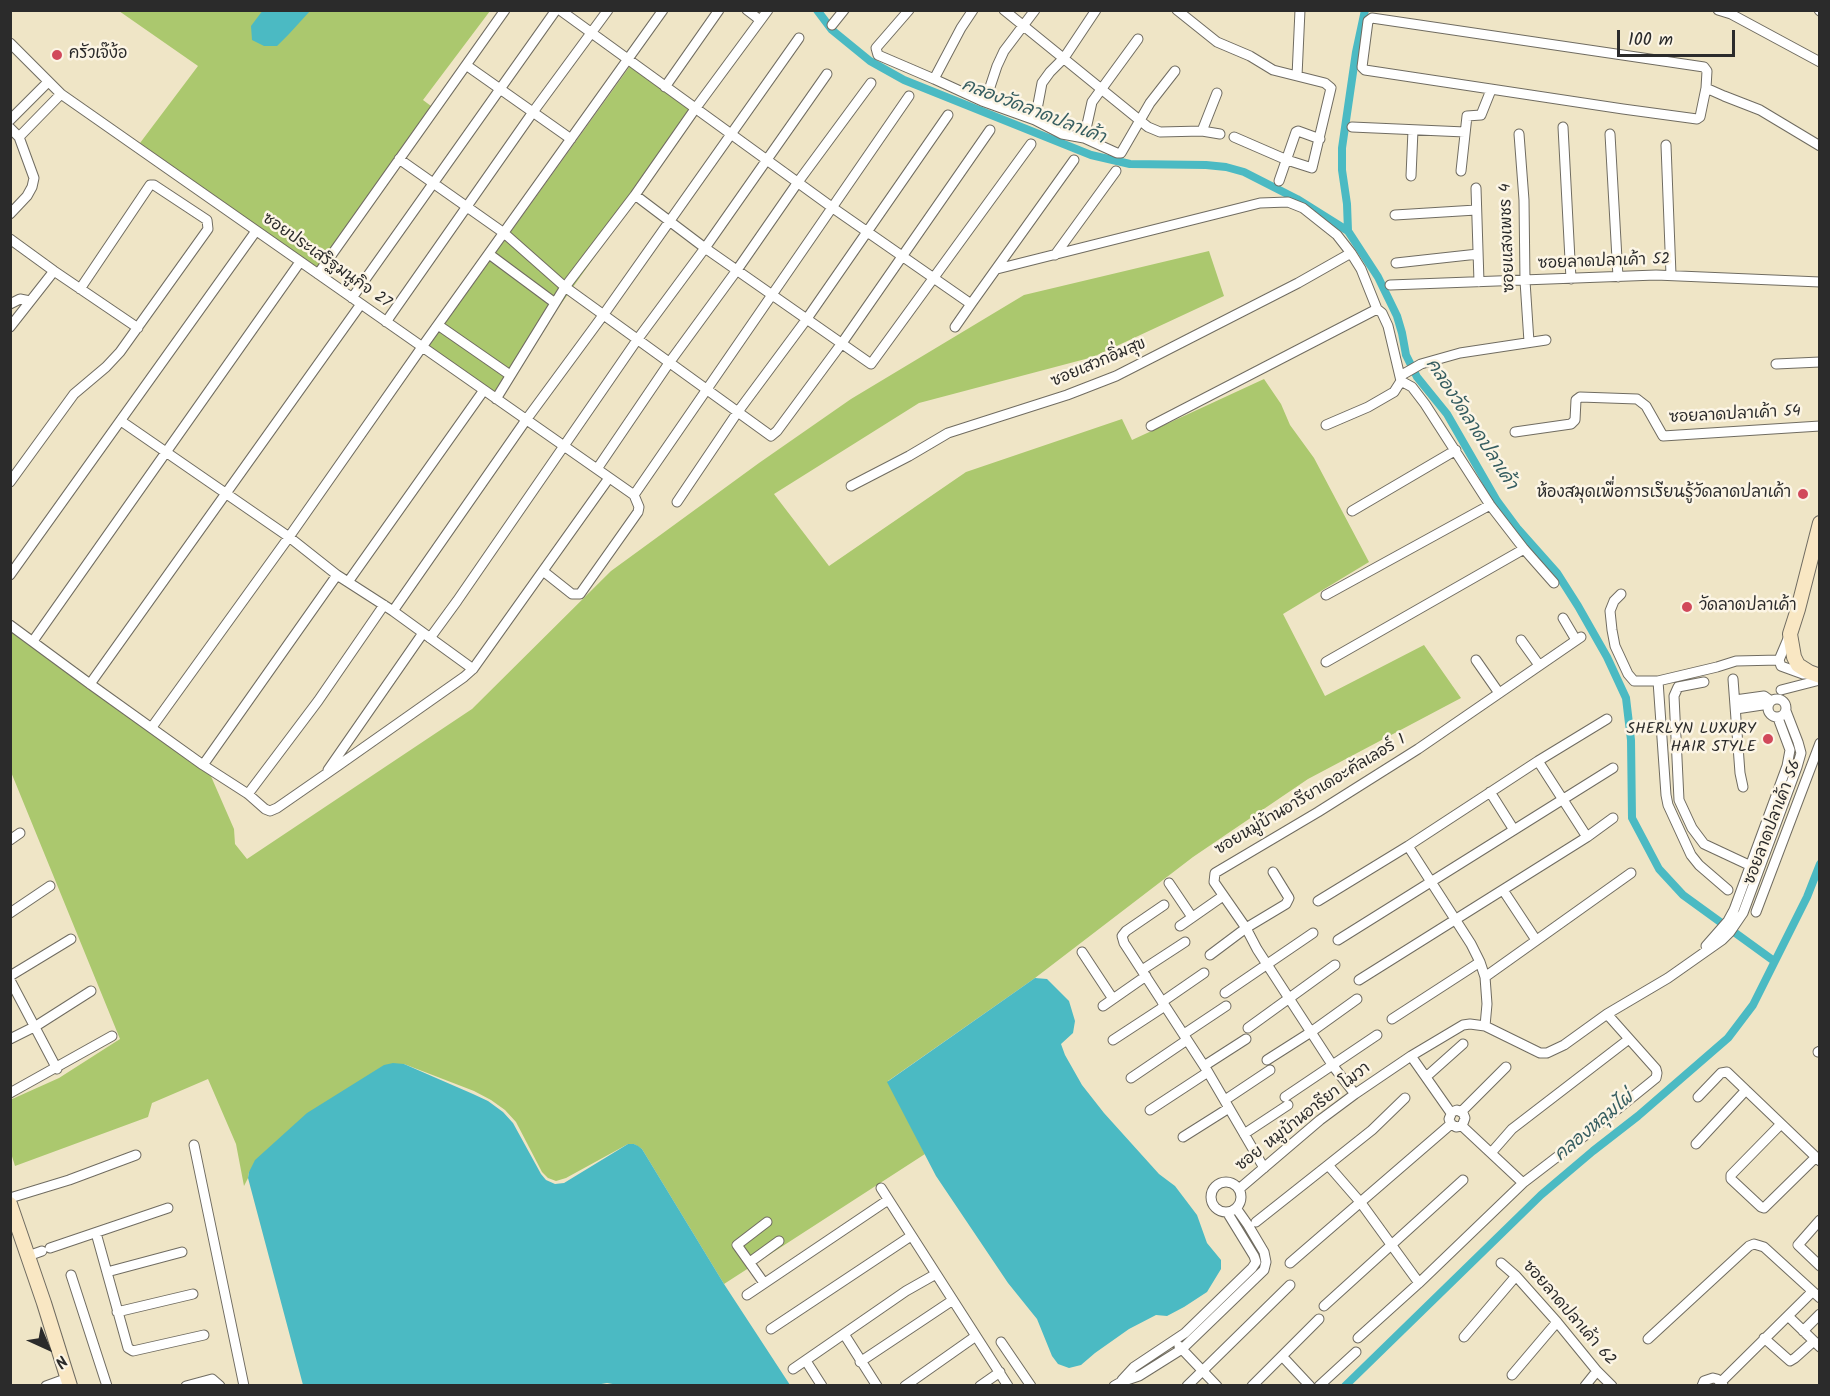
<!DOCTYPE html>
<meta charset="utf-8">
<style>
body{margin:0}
#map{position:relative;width:1830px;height:1396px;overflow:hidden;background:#efe5c6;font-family:Kalam,sans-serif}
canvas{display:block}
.frame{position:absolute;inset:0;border:12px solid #2b2b2b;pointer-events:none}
.north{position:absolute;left:18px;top:1318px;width:60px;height:60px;-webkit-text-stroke:4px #fcf5e5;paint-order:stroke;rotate:136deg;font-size:16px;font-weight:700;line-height:24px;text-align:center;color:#2b2b2b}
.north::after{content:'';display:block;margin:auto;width:21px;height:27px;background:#2b2b2b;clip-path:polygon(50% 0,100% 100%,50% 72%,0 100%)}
.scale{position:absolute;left:1617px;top:30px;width:118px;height:27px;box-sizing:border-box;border:3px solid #2b2b2b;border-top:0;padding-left:8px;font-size:18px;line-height:21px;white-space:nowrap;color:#2b2b2b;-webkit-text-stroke:4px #fcf5e5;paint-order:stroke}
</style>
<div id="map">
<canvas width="1830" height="1396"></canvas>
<div class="frame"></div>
<div class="north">N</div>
<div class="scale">100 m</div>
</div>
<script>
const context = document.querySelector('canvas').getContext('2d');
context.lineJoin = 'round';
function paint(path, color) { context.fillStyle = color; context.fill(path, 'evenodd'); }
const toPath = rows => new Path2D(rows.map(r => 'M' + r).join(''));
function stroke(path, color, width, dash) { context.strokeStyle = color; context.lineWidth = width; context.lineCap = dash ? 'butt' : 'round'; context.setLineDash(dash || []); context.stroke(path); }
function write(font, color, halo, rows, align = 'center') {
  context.font = font + ' Kalam,"Playpen Sans Thai",sans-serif'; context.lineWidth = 5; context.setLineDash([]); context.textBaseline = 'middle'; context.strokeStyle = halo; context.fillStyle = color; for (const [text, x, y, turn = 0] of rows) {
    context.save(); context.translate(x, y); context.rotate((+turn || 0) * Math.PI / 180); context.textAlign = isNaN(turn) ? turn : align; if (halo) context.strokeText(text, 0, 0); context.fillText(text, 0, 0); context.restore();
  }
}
paint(toPath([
 [119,11,490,11,423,100,431,106,316,269,140,143,198,66],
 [635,59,701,107,497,394,428,347],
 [1209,251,1224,296,1093,357,919,403,774,494,829,566,966,472,1122,419,1132,440,1264,379,1281,404,1290,425,1314,458,1369,562,1283,614,1325,696,1424,645,1461,698,1308,779,1193,857,1035,978,888,1081,925,1154,724,1284,642,1149,634,1144,628,1144,566,1178,556,1181,548,1178,542,1172,516,1122,505,1110,491,1100,474,1091,404,1064,249,1172,248,1178,244,1186,236,1144,208,1079,152,1103,148,1117,15,1166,11,1153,10,1100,59,1078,120,1039,11,772,11,632,210,774,234,829,235,844,247,859,472,709,611,571,759,463,851,399,1024,295]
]), '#abc86e');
paint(toPath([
 [263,10,310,10,310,11,289,34,277,46,264,46,252,40,251,26],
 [1035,978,1047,979,1069,1001,1075,1021,1073,1033,1061,1044,1065,1055,1082,1085,1104,1113,1159,1174,1175,1186,1197,1215,1207,1243,1221,1260,1221,1269,1207,1292,1184,1307,1167,1316,1156,1315,1129,1329,1095,1353,1081,1365,1069,1368,1058,1364,1052,1356,1037,1319,1008,1283,936,1176,887,1082],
 [393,1063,404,1064,473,1094,488,1101,503,1112,513,1123,541,1174,546,1180,555,1184,564,1183,628,1144,634,1144,638,1146,642,1149,724,1284,790,1385,624,1386,607,1383,590,1386,303,1385,248,1178,249,1172,255,1160,307,1113,384,1065]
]), '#4bbac3');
stroke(toPath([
 [817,10,832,30,870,61,904,80,1091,155,1130,164,1206,165,1226,167,1244,172,1297,199,1348,231,1378,277,1397,316,1402,333,1406,355,1417,377,1447,414,1497,501,1517,528,1557,573,1578,606,1607,657,1626,698,1628,715,1631,740,1632,818,1659,869,1683,895,1774,961],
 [1348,231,1347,204,1342,170,1342,148,1356,52,1365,10],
 [1345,1386,1541,1195,1593,1151,1638,1116,1728,1038,1753,1005,1807,897,1820,864]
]), '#4bbac3', 8);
const street = toPath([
 [560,10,833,208,971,304,1074,160],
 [747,10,760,20],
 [909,10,876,48,878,55,934,79,982,101,1035,120,1062,134,1084,138,1117,153,1121,153,1150,103,1175,71],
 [1004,10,1148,127,1160,132,1202,131,1220,134],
 [1177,10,1217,42,1250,56,1273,70,1325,83,1331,88,1312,168,1287,160,1234,137],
 [1718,10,1731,14,1820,62],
 [1819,10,1820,11],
 [1372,18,1704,67,1707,71,1706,88,1700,117,1697,119,1623,109,1365,70,1362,67,1368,21,1372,18],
 [832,25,844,10],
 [10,43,61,94,634,495,639,507,638,512,580,594,572,594,543,571],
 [466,65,571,139],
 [1297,76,1300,10],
 [934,79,961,28,973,10],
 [665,87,719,10],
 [1706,88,1724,96,1760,110,1820,146],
 [985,102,997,66,1004,51,1035,10],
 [10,120,48,82],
 [1035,120,1042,83,1050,72,1064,58,1096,10],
 [1352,127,1465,132],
 [1563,127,1571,279],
 [10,128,19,137,34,178,32,187,27,196,10,214],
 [1202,131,1217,93],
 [1519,134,1524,200,1525,281,1529,342],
 [1610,134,1618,277],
 [19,137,61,94],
 [1084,138,1092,102,1138,39],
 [1666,145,1671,275],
 [399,159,504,233,565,287,771,436,777,431,842,343,990,130],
 [1461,171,1467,116,1481,115,1491,90],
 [1411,176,1413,130],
 [1279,181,1296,132,1298,131,1320,139],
 [1476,188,1479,282],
 [635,195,705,248,871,364,1031,144],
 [1395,215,1476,210],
 [10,239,54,271,138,328],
 [489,254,555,303],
 [1055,255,1116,171],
 [1396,263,1478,254],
 [997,269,1260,203,1288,202,1303,208,1337,235,1351,253,1361,269,1377,309,1382,313,1388,326,1401,381,1394,392,1368,407,1326,425],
 [318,274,505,10],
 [1390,285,1656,275,1820,282],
 [352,298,556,10],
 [10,304,20,299,30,301],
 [386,322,533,112,608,10],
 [438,325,510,375],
 [10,327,54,271],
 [955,327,971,304],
 [1776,364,1820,362],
 [1400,376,1421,364,1460,353,1546,340],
 [1401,381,1412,387,1425,404,1490,505,1524,549,1554,583],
 [496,399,565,287,635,195,695,109,768,10],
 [121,421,289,537,337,575,393,611,473,669],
 [1151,426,1377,309],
 [1515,432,1571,424,1575,420,1576,400,1580,397,1637,399,1646,406,1663,436,1820,426],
 [597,469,669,363,737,270,798,182,871,83],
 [10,482,74,394,106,367,120,352,208,229,207,220,154,185,150,185,80,289],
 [851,486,909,456,948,433,1067,395,1116,376,1298,283,1351,253],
 [634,495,909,96],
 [677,502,737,413,806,320,948,115],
 [1352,511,1456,450],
 [10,575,256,231],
 [348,582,484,390],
 [1621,594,1614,601,1610,611,1612,630,1615,646,1628,674,1634,681,1658,681,1717,667,1736,661,1779,660],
 [1326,595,1490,505],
 [393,611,526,420,604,314,799,38],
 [1563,618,1576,640],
 [10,625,90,684,203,765,248,794,265,809,270,811,277,808,339,765,464,677,473,669,609,478],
 [430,638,457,601,637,340,705,248,827,74],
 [1521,640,1539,665],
 [33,641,300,262],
 [1476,660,1499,693],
 [1779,660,1781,666,1803,674,1807,674],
 [1779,660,1790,634],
 [1326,662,1524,549],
 [1733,679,1740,773,1743,787],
 [1658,681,1666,795,1668,805,1691,855,1699,865,1728,890],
 [1704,682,1678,687,1674,696,1679,800,1692,828,1704,844,1751,866],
 [90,684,361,304],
 [1781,690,1820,680],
 '1768 708a9 9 0 1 1 18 0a9 9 0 1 1-18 0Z',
 [1735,700,1764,696,1771,701],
 [1736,709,1769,704],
 [152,727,289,537,422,347,663,10],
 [1538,761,1587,837],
 [203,765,337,575],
 [328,770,423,633],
 [1490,792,1514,830],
 [248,794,318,701,384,605],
 [10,840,20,833],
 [1408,846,1471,944,1480,962,1485,977,1487,1004,1485,1026],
 [1169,883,1192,917],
 [1503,890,1536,940],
 [1318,901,1408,846,1538,761,1607,719],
 [1164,905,1126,931,1122,936,1124,943,1208,1072,1264,1168],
 [1756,912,1820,743],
 [10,913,50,886],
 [1180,926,1223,896],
 [1338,940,1613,768],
 [1706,946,1728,921,1734,910,1787,766,1790,750,1778,718],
 [1082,952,1113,999],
 [1210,955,1246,928,1286,904,1289,898,1273,872],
 [1142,970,1185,942],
 [10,976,71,939],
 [1485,977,1631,873],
 [10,980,57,1069],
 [1359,980,1587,837,1613,818],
 [1225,993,1313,933],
 [1162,1002,1204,973],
 [1103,1006,1146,976],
 [1392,1019,1480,962],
 [1248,1028,1335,965],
 [1184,1034,1226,1006],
 [10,1039,36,1026,91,991],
 [1113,1040,1165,1006],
 [1818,1052,1820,1051],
 [1411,1056,1451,1113],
 [1267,1060,1311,1032,1357,999],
 [1204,1066,1246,1039],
 [1426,1077,1463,1044],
 [1131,1078,1187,1040],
 [10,1093,112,1036],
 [1355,1094,1333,1066,1257,949,1246,928,1214,882,1215,873,1318,812,1418,749,1581,637],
 [1285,1097,1377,1035],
 [1698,1097,1721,1073,1727,1072,1820,1161],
 [1225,1100,1270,1070],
 [1150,1110,1208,1072],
 [1461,1112,1506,1067],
 [1781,1124,1731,1175,1731,1179,1761,1207,1764,1208,1816,1157],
 [1462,1126,1465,1118,1463,1113,1457,1110,1452,1112,1449,1119,1451,1124,1456,1127,1462,1126,1523,1183],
 [1244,1134,1288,1105],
 [1183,1137,1229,1108],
 [1696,1144,1746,1090],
 [194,1145,244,1386],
 [1491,1153,1512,1129,1629,1039],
 [1328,1165,1372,1130,1405,1098],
 '1211 1197a15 15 0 1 1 30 0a15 15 0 1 1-30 0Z',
 [881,1188,1008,1386],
 [1239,1189,1320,1120,1355,1094,1411,1056,1463,1025,1470,1024,1485,1026,1540,1053,1547,1053,1564,1045,1607,1014,1668,978,1722,940,1730,932,1743,913,1797,767,1801,753,1798,742,1786,711],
 [10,1198,69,1180,136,1155],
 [1820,1220,1798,1245,1820,1266],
 [1256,1222,1328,1165,1361,1203,1419,1283],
 [96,1233,128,1348,133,1351,204,1335],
 [50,1248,168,1208],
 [28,1256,42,1251],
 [750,1262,779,1241],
 [1290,1263,1451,1124],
 [1501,1263,1516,1276,1557,1322,1597,1371,1612,1386],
 [107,1272,182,1252],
 [71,1275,107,1386],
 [764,1283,737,1245,767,1222],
 [747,1295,888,1200],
 [1324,1306,1463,1180],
 [117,1312,193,1294],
 [1788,1316,1820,1347],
 [771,1329,911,1236],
 [1803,1331,1820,1314],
 [844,1334,877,1386],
 [1464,1337,1516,1276],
 [1358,1338,1419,1283,1523,1183,1583,1137,1656,1078,1657,1073,1656,1069,1607,1014],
 [1764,1338,1790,1361,1795,1358,1814,1341],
 [1648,1339,1749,1246,1754,1244,1764,1247,1820,1298],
 [1001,1342,1031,1386],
 [1179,1346,1217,1386],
 [1282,1356,1310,1386],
 [806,1361,822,1386],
 [860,1362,953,1300],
 [793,1369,906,1291,936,1274],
 [1512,1375,1557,1322],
 [1122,1380,1134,1367,1185,1333,1252,1268,1256,1262,1254,1256,1227,1212],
 [1721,1382,1812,1292],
 [46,1386,68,1378],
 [186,1386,212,1379,220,1386],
 [905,1386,976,1336],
 [980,1386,1000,1372],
 [1114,1386,1121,1382,1139,1376,1182,1349,1264,1270,1266,1262,1264,1252,1248,1225,1236,1208],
 [1187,1386,1290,1285],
 [1252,1386,1319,1319],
 [1319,1386,1356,1352],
 [1585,1386,1597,1371],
 [1702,1386,1704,1381,1713,1378,1717,1379,1723,1385]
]);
const secondary = toPath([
 [1820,523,1798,609,1790,634,1794,657,1798,665,1809,672,1820,676],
 [10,1204,44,1303,70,1386]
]);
stroke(street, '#706c61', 11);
stroke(secondary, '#706c61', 16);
stroke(street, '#fff', 9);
stroke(secondary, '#f9e7c3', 14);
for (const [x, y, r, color] of [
 [57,55,6,"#d1495b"],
 [1803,494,6,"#d1495b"],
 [1687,607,6,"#d1495b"],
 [1768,739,6,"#d1495b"]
]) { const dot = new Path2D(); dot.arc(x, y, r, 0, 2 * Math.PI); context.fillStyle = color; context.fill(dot); stroke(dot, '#fcf5e5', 2); }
write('16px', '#2b2b2b', '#fcf5e5', [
 ["ครัวเจ๊ง้อ",69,55],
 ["ห้องสมุดเพื่อการเรียนรู้วัดลาดปลาเค้า",1791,494,"right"],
 ["วัดลาดปลาเค้า",1699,607],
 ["SHERLYN LUXURY",1756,730,"right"],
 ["HAIR STYLE",1756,748,"right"]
], 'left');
write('16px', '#2b2b2b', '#fcf5e5', [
 ["ซอยแสงเพชร 4",1509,238,-92],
 ["ซอยประเสริฐมนูกิจ 27",326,262,35],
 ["ซอยลาดปลาเค้า 52",1604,263,-2],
 ["ซอยเสวกอิ่มสุข",1099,364,-23],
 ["ซอยลาดปลาเค้า 54",1735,416,-3],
 ["ซอยหมู่บ้านอารียาเดอะคัลเลอร์ 1",1311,796,-31],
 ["ซอยลาดปลาเค้า 56",1774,823,-69],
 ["ซอย หมูบ้านอารียา โมวา",1304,1118,-38],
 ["ซอยลาดปลาเค้า 62",1568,1314,49]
]);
write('italic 18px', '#365d60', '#fcf5e5', [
 ["คลองวัดลาดปลาเค้า",1033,113,21],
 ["คลองวัดลาดปลาเค้า",1470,425,57],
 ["คลองหลุมไผ่",1595,1128,-40]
]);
</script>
